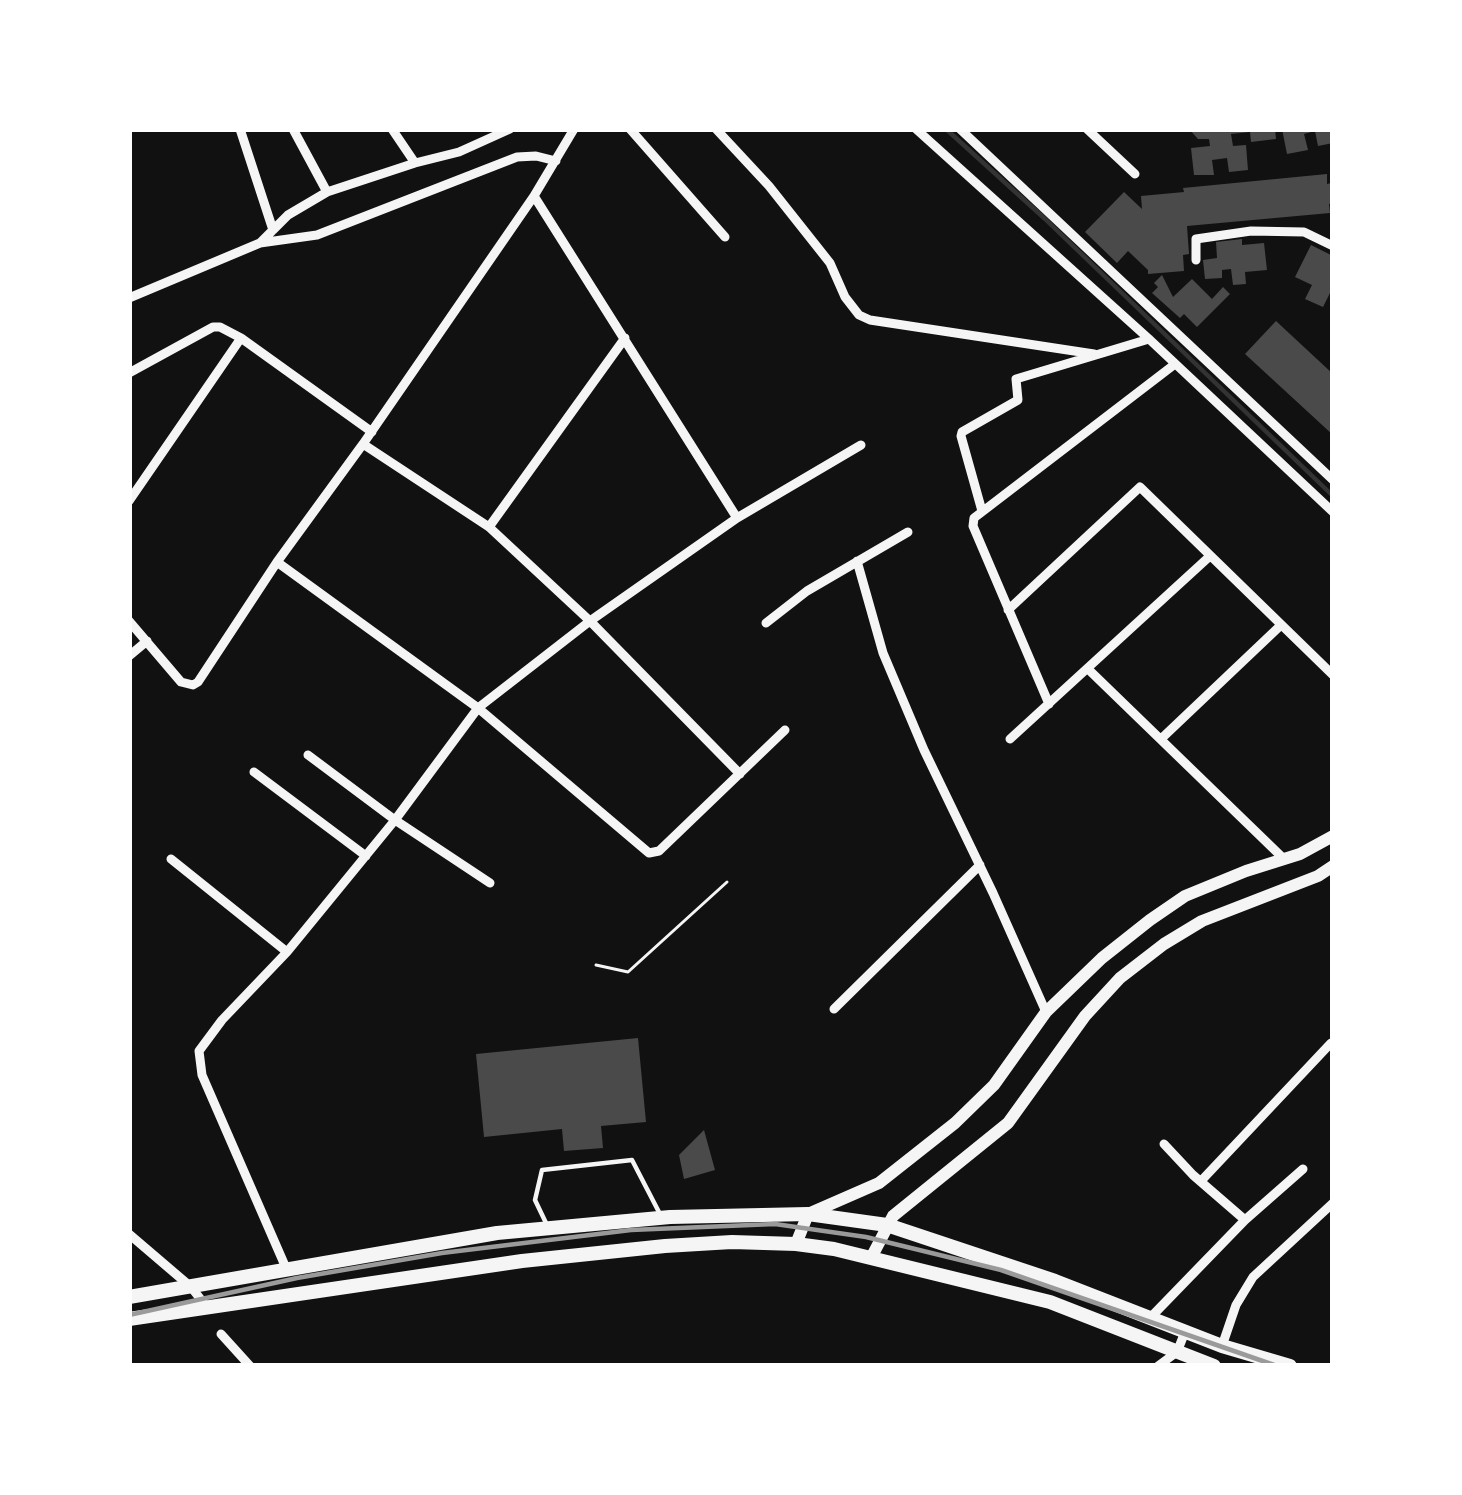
<!DOCTYPE html>
<style>
body{margin:0}
#map{position:relative;width:1462px;height:1495px;overflow:hidden;background:#111;font-family:Barlow,sans-serif}
canvas{display:block}
.frame{position:absolute;inset:0;border:132px solid #fff;pointer-events:none}
</style>
<div id="map">
<canvas width="1462" height="1495"></canvas>
<div class="frame"></div>
</div>
<script>
const context = document.querySelector('canvas').getContext('2d');
context.lineJoin = 'round';
const toPath = rows => new Path2D(rows.map(r => 'M' + r).join(''));
function stroke(path, color, width, dash) { context.strokeStyle = color; context.lineWidth = width; context.lineCap = dash ? 'butt' : 'round'; context.setLineDash(dash || []); context.stroke(path); }
function paint(path, color) { context.fillStyle = color; context.fill(path, 'evenodd'); }
stroke(toPath([
 [946,129,1044,218,1333,496]
]), '#333', 4.5);
paint(toPath([
 [1189,129,1275,129,1276,139,1251,142,1250,132,1231,134,1233,146,1246,145,1248,170,1229,172,1227,158,1212,160,1214,175,1194,175,1191,148,1210,146,1209,139,1198,139],
 [1282,129,1333,129,1333,143,1318,146,1315,131,1304,134,1308,150,1287,154],
 [1327,174,1327,184,1331,183,1333,203,1329,204,1330,213,1187,226,1189,254,1183,255,1184,271,1148,274,1148,270,1128,251,1117,263,1085,232,1124,192,1142,209,1141,196,1184,192,1183,188],
 [1242,239,1242,245,1264,243,1267,270,1245,272,1246,284,1233,285,1231,269,1222,270,1222,278,1205,279,1203,260,1217,258,1216,242],
 [1311,245,1333,256,1333,287,1323,307,1305,299,1312,285,1295,277],
 [1162,275,1173,297,1192,279,1212,299,1223,287,1230,294,1197,327,1184,314,1180,318,1152,293,1158,287,1154,283],
 [1276,321,1333,374,1333,435,1245,354],
 [638,1038,646,1122,601,1126,603,1148,564,1151,562,1129,484,1137,476,1054],
 [704,1130,715,1170,684,1179,679,1155]
]), '#4a4a4a');
stroke(toPath([
 [596,965,628,972,727,882]
]), '#f5f5f5', 3);
stroke(toPath([
 [546,1223,535,1200,542,1170,632,1160,661,1216]
]), '#f5f5f5', 4.5);
stroke(toPath([
 [240,129,273,230],
 [293,129,327,192],
 [392,129,415,163],
 [630,129,725,237],
 [716,129,769,186,830,263,845,297,859,315,870,320,1094,354],
 [916,129,1149,339,1333,512],
 [960,129,1333,480],
 [1087,129,1135,174],
 [260,243,288,215,327,192,415,163,459,152,510,129],
 [1196,260,1196,239,1251,231,1304,232,1333,246],
 [129,298,260,243,317,235,517,157,536,156,556,161],
 [129,373,213,327,220,327,241,338,372,432],
 [363,444,489,527,590,621,740,774],
 [129,501,241,338],
 [982,511,961,436,962,432,1018,400,1016,379,1149,339],
 [737,518,861,445],
 [489,527,625,338],
 [857,561,883,653,924,750,993,893,1046,1012],
 [277,562,478,708,649,853,659,851,785,730],
 [1008,610,1140,487,1333,675],
 [129,621,181,682,193,685,198,682,277,562,363,444,534,196,574,129],
 [766,623,807,591,908,532],
 [129,656,147,641],
 [1088,669,1284,859],
 [1049,704,973,526,974,518,1175,364],
 [1162,738,1280,626],
 [1010,739,1210,556],
 [308,755,395,820,478,708,590,621,737,518,534,196],
 [254,772,366,856],
 [171,859,287,952],
 [834,1009,980,865],
 [1164,1144,1193,1175,1245,1220],
 [1201,1181,1331,1043],
 [129,1234,191,1287,206,1306],
 [286,1268,202,1075,199,1051,222,1020,287,952,395,820,490,883],
 [1150,1318,1245,1220,1303,1169],
 [221,1334,250,1366],
 [1222,1346,1236,1305,1253,1277,1333,1203],
 [1158,1366,1177,1352,1185,1332]
]), '#f5f5f5', 9);
stroke(toPath([
 [796,1244,808,1214,879,1183,955,1123,994,1085,1046,1012,1102,958,1150,920,1185,896,1246,871,1300,854,1333,836],
 [871,1258,893,1216,1008,1123,1085,1016,1120,978,1164,944,1202,921,1318,876,1333,866]
]), '#f5f5f5', 12);
stroke(toPath([
 [129,1297,497,1233,670,1217,808,1214,887,1225,1055,1281,1222,1346,1290,1366],
 [129,1319,522,1261,665,1246,732,1242,796,1244,834,1249,1050,1302,1214,1366]
]), '#f5f5f5', 14);
stroke(toPath([
 [129,1315,297,1278,442,1253,631,1230,775,1224,866,1237,1001,1270,1277,1366]
]), '#9a9a9a', 4.5);
</script>
